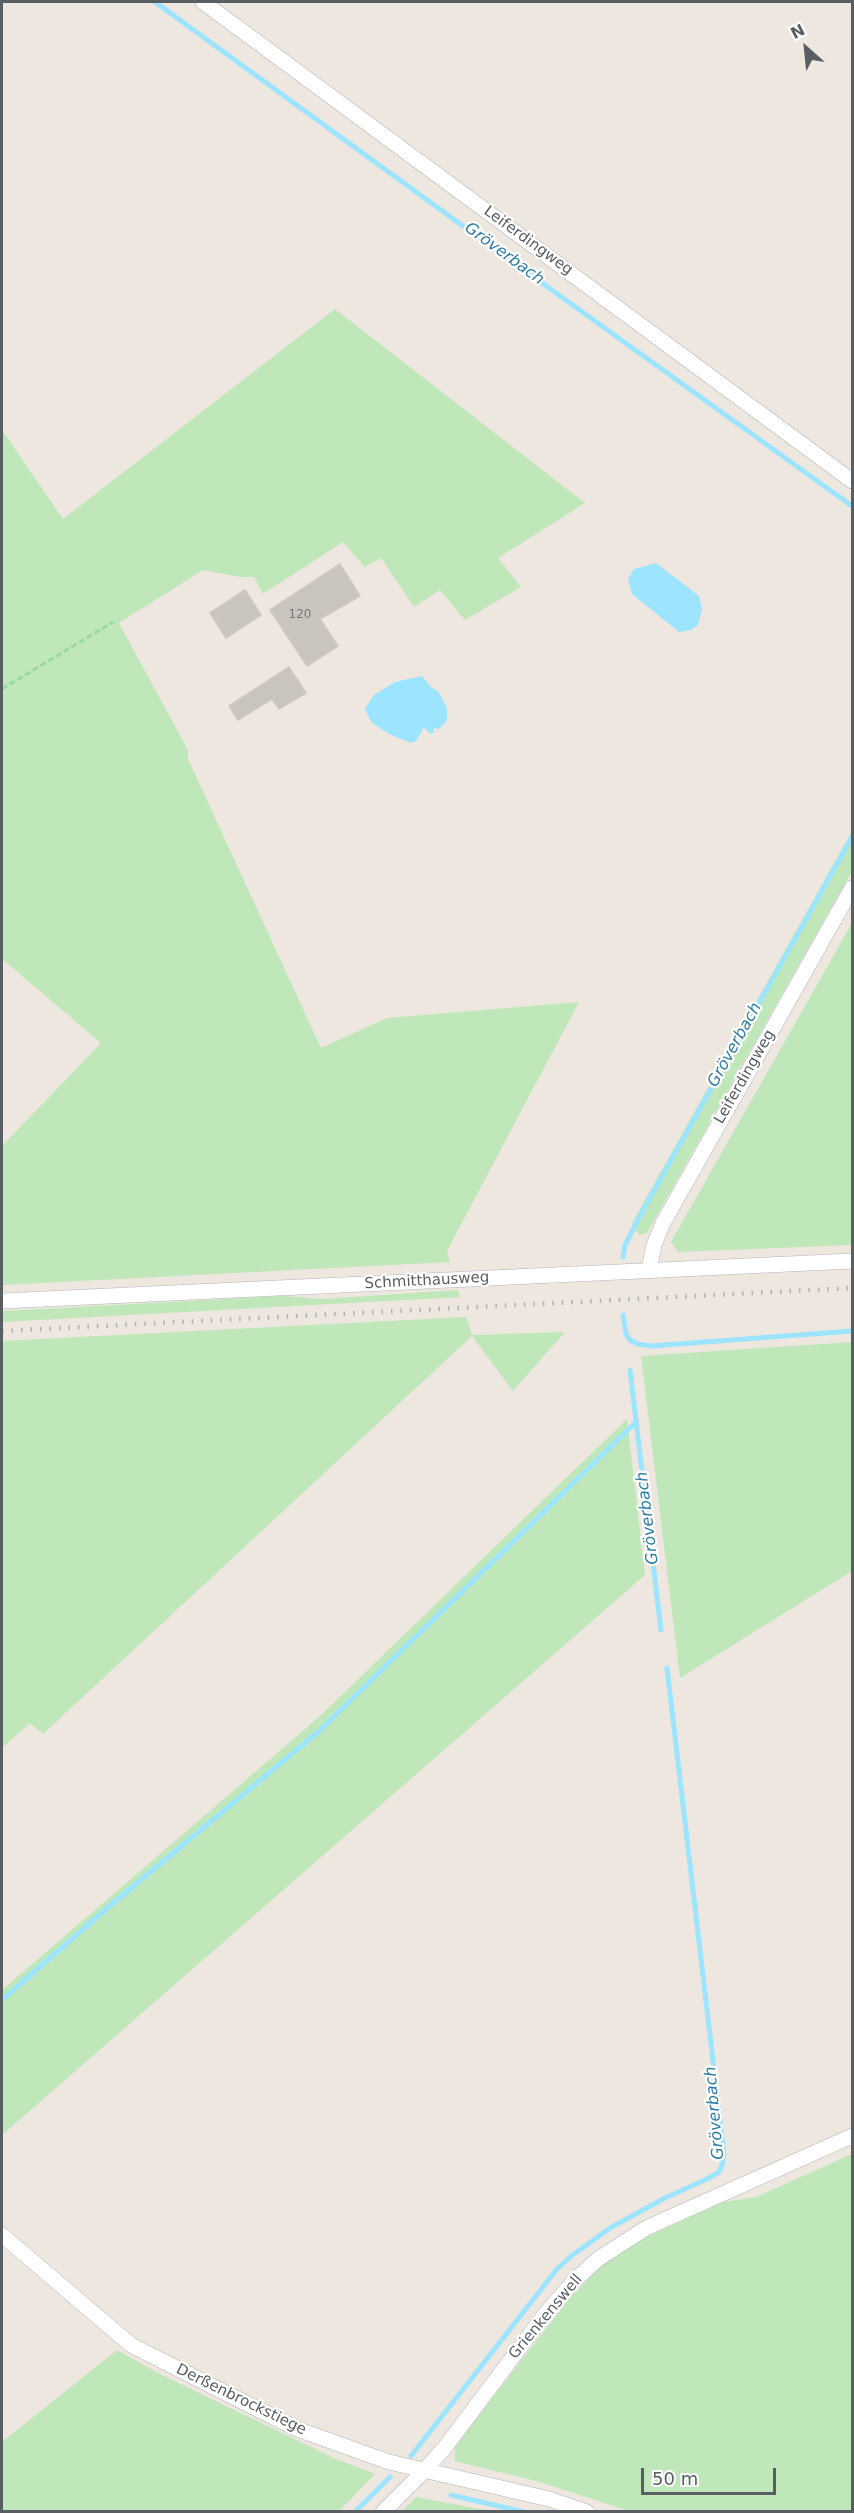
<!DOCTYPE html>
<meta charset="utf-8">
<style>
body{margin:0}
#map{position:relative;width:854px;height:2513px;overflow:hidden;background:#ede7df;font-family:"DejaVu Sans",sans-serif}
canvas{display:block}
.frame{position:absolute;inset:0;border:3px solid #585e61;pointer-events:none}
.north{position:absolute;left:776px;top:18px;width:60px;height:60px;-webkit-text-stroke:4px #fff;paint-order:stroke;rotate:333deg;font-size:16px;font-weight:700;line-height:24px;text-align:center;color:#585e61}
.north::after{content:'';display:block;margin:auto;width:21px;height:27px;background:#585e61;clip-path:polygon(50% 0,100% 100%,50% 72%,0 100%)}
.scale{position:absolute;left:641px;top:2468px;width:135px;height:27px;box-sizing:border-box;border:3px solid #585e61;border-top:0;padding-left:8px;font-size:18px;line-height:21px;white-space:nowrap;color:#585e61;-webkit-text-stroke:4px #fff;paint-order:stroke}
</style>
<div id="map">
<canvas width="854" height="2513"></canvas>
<div class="frame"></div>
<div class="north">N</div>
<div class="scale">50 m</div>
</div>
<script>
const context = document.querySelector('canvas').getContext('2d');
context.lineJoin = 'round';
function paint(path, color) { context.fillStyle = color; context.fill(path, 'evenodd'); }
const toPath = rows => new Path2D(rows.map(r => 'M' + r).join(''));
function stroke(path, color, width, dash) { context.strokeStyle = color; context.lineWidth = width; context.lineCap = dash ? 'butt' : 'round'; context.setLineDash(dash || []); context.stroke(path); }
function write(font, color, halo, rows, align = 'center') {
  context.font = font + ' "DejaVu Sans",sans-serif'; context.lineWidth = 4.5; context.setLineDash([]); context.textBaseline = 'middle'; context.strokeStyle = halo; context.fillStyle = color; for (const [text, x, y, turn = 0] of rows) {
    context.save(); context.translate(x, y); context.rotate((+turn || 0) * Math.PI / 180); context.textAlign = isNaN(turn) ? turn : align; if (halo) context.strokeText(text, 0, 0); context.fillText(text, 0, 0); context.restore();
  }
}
paint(toPath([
 [335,309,585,503,498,558,521,587,465,620,440,590,414,607,381,558,365,567,343,542,263,594,254,577,240,577,203,570,119,623,188,750,188,759,321,1048,387,1018,579,1002,447,1251,450,1262,2,1285,2,1146,101,1043,2,959,2,430,63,519],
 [852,831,852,871,647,1233,639,1235,632,1223],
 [852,923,852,1245,678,1252,671,1242],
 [458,1290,460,1297,2,1322,2,1311,284,1296,322,1299],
 [466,1317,472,1335,565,1332,513,1391,472,1336,43,1734,30,1723,2,1748,2,1341],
 [852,1342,852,1571,680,1678,641,1356],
 [627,1419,645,1575,2,2135,2,1990,319,1717],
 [852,2154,852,2511,629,2511,540,2482,455,2461,455,2446,569,2299,605,2262,649,2236,723,2202,756,2197],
 [117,2350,160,2374,336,2459,375,2474,339,2511,2,2511,2,2442],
 [416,2497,474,2508,493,2511,402,2511]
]), '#c0e7b9');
paint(toPath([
 [656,563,699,596,702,609,698,625,691,630,679,632,632,594,628,579,634,569],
 [422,676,432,688,438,691,447,708,447,720,442,726,439,729,434,728,433,733,430,734,424,727,416,741,411,743,389,734,371,722,365,709,374,695,395,682]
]), '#9ce4ff');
stroke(toPath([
 [155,2,467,229,852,506],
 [623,1257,625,1245,642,1212,852,837],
 [623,1315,626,1334,630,1340,637,1344,651,1346,852,1331],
 [630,1370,661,1630],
 [2,2000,105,1910,318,1732,636,1422],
 [411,2456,557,2269,570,2257,610,2228,665,2198,709,2178,719,2172,722,2165,724,2155,667,1668],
 [451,2495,524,2512],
 [355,2512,390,2477]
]), '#9ce4ff', 5);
const building = toPath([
 [340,564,360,596,320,619,338,646,307,666,270,610,340,564],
 [245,590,261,615,226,638,210,613,245,590],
 [289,667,306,693,279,709,272,699,238,720,229,706,289,667]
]);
paint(building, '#c9c4be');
stroke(building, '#d1c8bd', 1.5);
const street = toPath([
 [203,2,852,481],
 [649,1270,654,1245,663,1223,852,888],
 [2,1301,852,1261],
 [2,2235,131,2345,297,2429,389,2462,549,2499,587,2512],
 [383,2512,424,2471,446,2446,546,2313,575,2280,598,2259,646,2228,852,2136]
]);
stroke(street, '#b0b4b8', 16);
stroke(toPath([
 [2,689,113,622]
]), '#9bd9a1', 3, [6, 3]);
stroke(street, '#fff', 15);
stroke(toPath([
 [2,1331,852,1288]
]), '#afb0b1', 4.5, [1.5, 8]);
write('12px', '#747878', null, [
 ["120",300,615]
]);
write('15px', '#585e61', '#fff', [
 ["Leiferdingweg",528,241,36],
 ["Leiferdingweg",745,1077,-60],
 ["Schmitthausweg",427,1281,-3],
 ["Grienkenswell",546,2317,-50],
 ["Derßenbrockstiege",241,2400,26]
]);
write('italic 16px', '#2f7ca5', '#fff', [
 ["Gröverbach",504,254,36],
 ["Gröverbach",735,1045,-61],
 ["Gröverbach",648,1518,-97],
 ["Gröverbach",715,2113,-95]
]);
</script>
